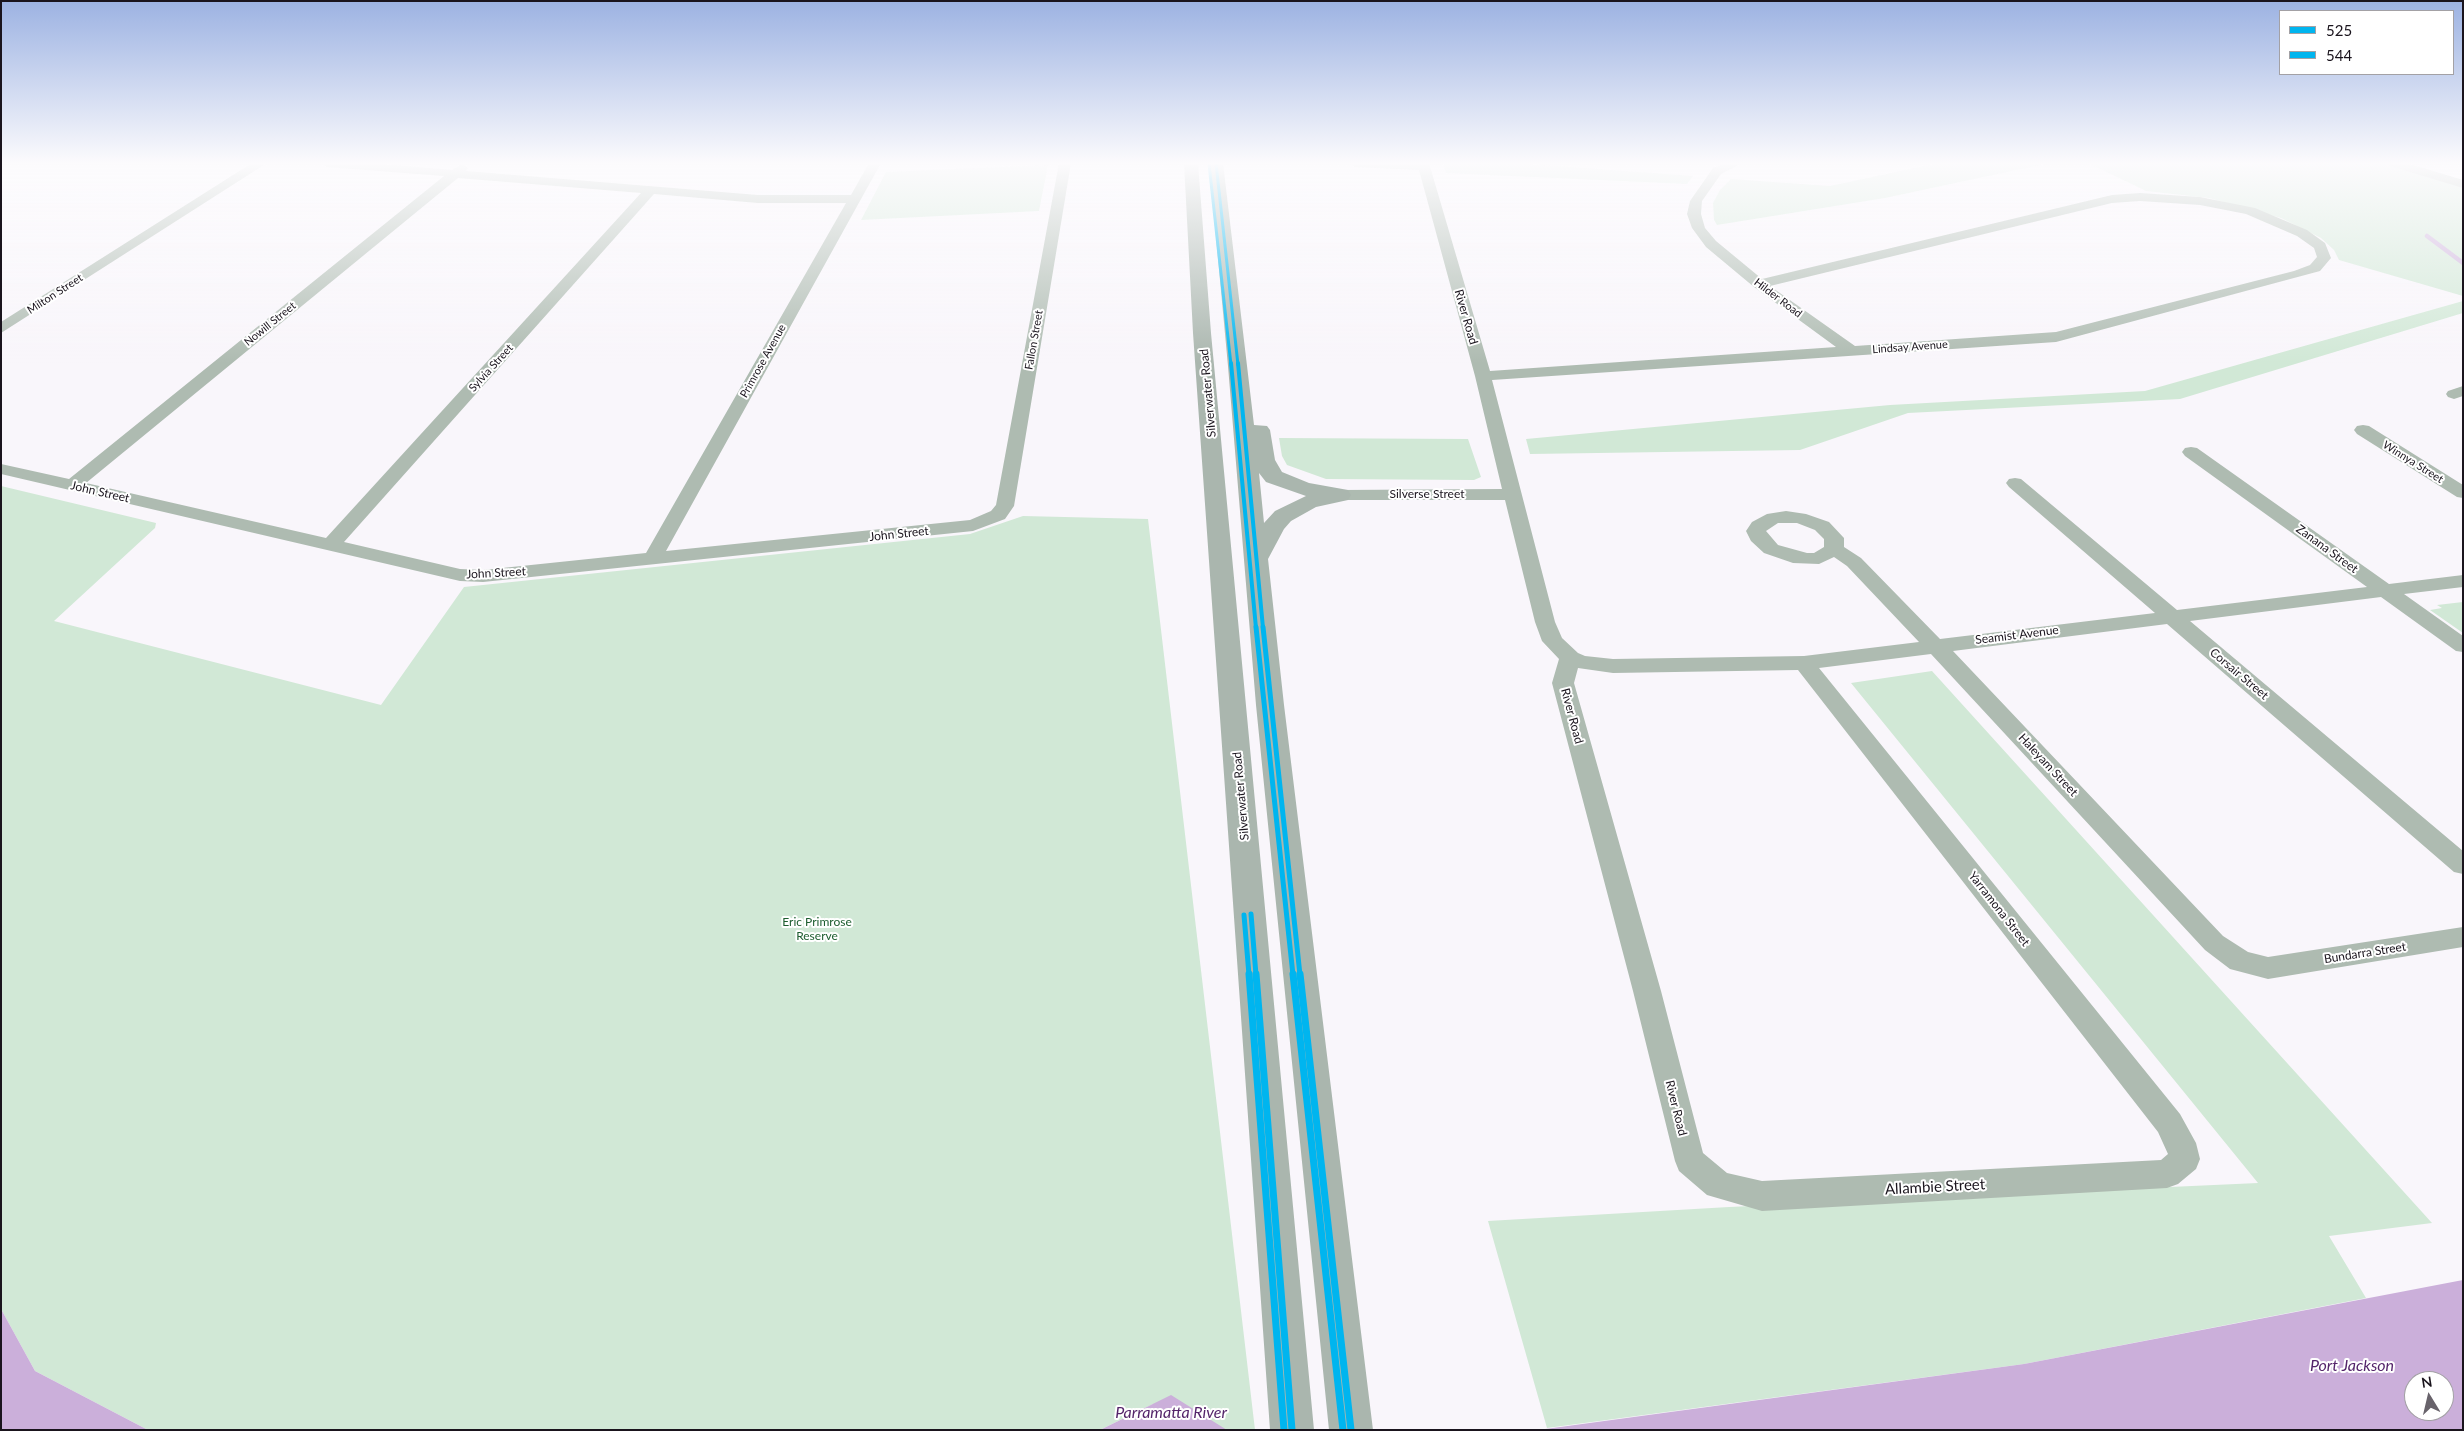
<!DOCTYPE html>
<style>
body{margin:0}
#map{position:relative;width:2464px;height:1431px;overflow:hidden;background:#f9f6fb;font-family:Lato,sans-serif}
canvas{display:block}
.frame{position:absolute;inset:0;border:2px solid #1a141d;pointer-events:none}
.legend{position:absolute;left:2279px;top:10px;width:175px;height:65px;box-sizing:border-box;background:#fff;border:1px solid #a3a1a5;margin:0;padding:6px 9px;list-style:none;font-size:15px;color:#1a141d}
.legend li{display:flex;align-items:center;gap:10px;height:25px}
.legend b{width:25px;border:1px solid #a3a1a5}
.north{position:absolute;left:2404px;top:1371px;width:50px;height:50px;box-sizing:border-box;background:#fff;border:1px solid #a3a1a5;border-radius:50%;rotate:351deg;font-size:14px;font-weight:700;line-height:20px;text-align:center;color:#1a141d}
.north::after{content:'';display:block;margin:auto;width:18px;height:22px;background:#68636b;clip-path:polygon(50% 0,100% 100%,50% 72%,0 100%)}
</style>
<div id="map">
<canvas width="2464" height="1431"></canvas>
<div class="frame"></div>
<ul class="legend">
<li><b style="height:6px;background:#00b5ef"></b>525</li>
<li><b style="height:6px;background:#00b5ef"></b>544</li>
</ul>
<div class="north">N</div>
</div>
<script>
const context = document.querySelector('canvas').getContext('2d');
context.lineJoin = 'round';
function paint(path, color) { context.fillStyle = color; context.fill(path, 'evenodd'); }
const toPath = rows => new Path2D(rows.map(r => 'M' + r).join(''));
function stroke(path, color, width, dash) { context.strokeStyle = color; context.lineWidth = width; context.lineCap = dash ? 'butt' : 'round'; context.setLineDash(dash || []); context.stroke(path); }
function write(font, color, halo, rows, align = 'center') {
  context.font = font + ' Lato,sans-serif'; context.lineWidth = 4; context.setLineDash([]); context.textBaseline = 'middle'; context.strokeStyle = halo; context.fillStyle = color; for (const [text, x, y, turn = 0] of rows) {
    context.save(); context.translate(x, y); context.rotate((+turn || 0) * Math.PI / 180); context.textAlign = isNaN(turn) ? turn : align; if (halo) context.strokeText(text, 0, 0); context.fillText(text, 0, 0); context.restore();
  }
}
paint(toPath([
 [1443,163,1515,163,1693,176,1687,184,1446,173],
 [1938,163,2049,163,1885,198,1717,225,1714,220,1713,203,1720,190,1731,179,1830,186],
 [2088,163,2385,163,2463,187,2463,296,2339,260,2334,250,2321,238,2281,218,2209,198,2146,191],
 [1048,165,1039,211,861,220,886,172],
 [2463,301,2463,313,2180,399,1908,413,1800,450,1530,454,1526,439,1890,405,2145,391],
 [1279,438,1468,439,1481,477,1474,480,1326,479,1287,465,1282,456],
 [1,486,156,523,155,528,54,621,381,705,464,587,970,534,1023,516,1148,519,1255,1430,1214,1430,1153,1404,1100,1430,148,1430,35,1371,1,1309],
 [2463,602,2463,633,2430,610,2442,608,2437,605],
 [1932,671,2432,1223,2329,1236,2366,1298,2024,1364,1547,1428,1488,1221,1729,1207,2258,1183,1851,683]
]), '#d1e8d6');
paint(toPath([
 [2463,1280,2463,1430,1538,1430,2024,1364],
 [2414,1381,2444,1381,2444,1411,2414,1411],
 [1,1309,35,1371,148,1430,1,1430],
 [1171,1395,1227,1430,1100,1430]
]), '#cbafda');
stroke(toPath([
 [2427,236,2463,263]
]), '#cbafda', 4.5);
paint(toPath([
 [252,163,267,163,1,333,1,322,252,163],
 [321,163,372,163,452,170,462,164,468,168,466,171,758,195,851,195,869,163,881,163,666,551,970,520,991,511,996,505,1059,163,1071,163,1014,506,1005,519,973,531,483,582,460,581,1,474,1,464,69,479,444,176,327,167,321,163],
 [458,178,641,193,326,538,86,483,458,178],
 [654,194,758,203,846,203,646,553,483,570,460,569,344,542,654,194],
 [1349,163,1429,163,1490,371,1836,347,1754,287,1706,247,1692,228,1687,214,1690,201,1713,168,1725,163,1742,163,1721,174,1702,201,1701,214,1705,228,1716,241,1762,279,2112,195,2140,193,2200,197,2255,208,2307,230,2325,243,2331,258,2320,271,2056,342,1492,380,1555,622,1562,638,1578,653,1585,656,1613,659,1804,656,1919,642,1847,566,1834,557,1819,564,1793,563,1764,553,1751,541,1746,531,1752,522,1767,514,1786,511,1806,514,1829,522,1844,538,1844,547,1861,558,1940,639,2155,613,2009,487,2006,483,2009,479,2015,478,2021,479,2177,610,2367,587,2185,456,2182,452,2185,448,2191,447,2197,448,2389,584,2463,575,2463,587,2404,594,2463,636,2463,652,2456,651,2381,597,2190,621,2463,851,2463,874,2454,872,2167,624,1953,651,2223,936,2248,952,2268,957,2463,927,2463,947,2268,979,2230,969,2205,950,1931,654,1819,668,2180,1114,2196,1143,2200,1159,2196,1169,2178,1184,2167,1188,1762,1211,1707,1195,1679,1171,1675,1161,1633,991,1552,683,1559,659,1542,641,1535,622,1505,500,1340,500,1334,499,1331,495,1334,491,1340,490,1502,489,1475,376,1419,170,1355,167,1349,163],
 [2140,201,2200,205,2246,214,2297,236,2314,248,2317,257,2310,265,2294,271,2056,332,1855,346,1770,286,2112,203,2140,201],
 [1778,523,1797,523,1815,530,1824,539,1824,547,1814,553,1807,553,1778,545,1766,531,1778,523],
 [1578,668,1613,673,1798,670,2158,1132,2168,1154,2161,1160,1762,1181,1727,1173,1703,1153,1661,991,1574,683,1578,668],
 [2388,163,2407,163,2463,180,2463,188,2390,166,2388,163],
 [2463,386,2463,396,2454,399,2448,397,2446,394,2448,391,2463,386],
 [2363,425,2369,426,2463,485,2463,498,2457,497,2357,434,2354,430,2357,426,2363,425]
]), '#aebbb1');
paint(toPath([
 [1184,163,1198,163,1211,333,1314,1430,1270,1430,1193,333,1184,163],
 [1209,163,1223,163,1254,425,1267,426,1270,430,1275,460,1282,472,1309,483,1348,490,1351,495,1348,500,1316,507,1291,521,1284,529,1268,559,1284,705,1373,1430,1329,1430,1256,705,1228,366,1209,163],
 [1259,473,1266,482,1306,496,1275,511,1264,523,1259,473]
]), '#aab6ae');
stroke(toPath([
 [1216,163,1238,365]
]), '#00b5ef', 3);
stroke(toPath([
 [1238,363,1263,628]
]), '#00b5ef', 4);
stroke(toPath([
 [1263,627,1300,975],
 [1251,914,1256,975]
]), '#00b5ef', 5);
stroke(toPath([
 [1256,974,1292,1430],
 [1300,974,1351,1430]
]), '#00b5ef', 7);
stroke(toPath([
 [1209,164,1231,365]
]), '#00b5ef', 3);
stroke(toPath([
 [1231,363,1256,628]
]), '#00b5ef', 4);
stroke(toPath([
 [1256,627,1293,975],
 [1244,915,1249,975]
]), '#00b5ef', 5);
stroke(toPath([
 [1249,974,1284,1430],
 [1293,974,1343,1430]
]), '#00b5ef', 7);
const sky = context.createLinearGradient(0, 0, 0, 363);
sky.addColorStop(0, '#9cb2e2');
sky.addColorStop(0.45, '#fcfbfd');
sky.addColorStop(1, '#fcfbfd00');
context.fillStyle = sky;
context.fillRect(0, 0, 2464, 363);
write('11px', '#1a141d', '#fff', [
 ["Milton Street",55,294,-33],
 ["Hilder Road",1778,298,37],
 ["Nowill Street",270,324,-39],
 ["Fallon Street",1034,340,-80],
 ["Lindsay Avenue",1910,347,-4],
 ["Primrose Avenue",763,361,-61],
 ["Sylvia Street",491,368,-48],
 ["Winnya Street",2413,462,32]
]);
write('12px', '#1a141d', '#fff', [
 ["River Road",1466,317,74],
 ["Silverwater Road",1208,393,-95],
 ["John Street",100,492,13],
 ["Silverse Street",1427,494],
 ["John Street",899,534,-6],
 ["Zanana Street",2327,549,36],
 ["John Street",496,573,-3],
 ["Seamist Avenue",2017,635,-7],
 ["Corsair Street",2239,674,40],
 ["River Road",1572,716,75],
 ["Haleyam Street",2048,765,47],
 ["Silverwater Road",1241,796,-95],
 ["Yarramona Street",1999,909,52],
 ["Bundarra Street",2365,953,-9],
 ["River Road",1676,1108,76]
]);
write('12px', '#1d5d2f', '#fff', [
 ["Eric Primrose",817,922],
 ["Reserve",817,936]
]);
write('15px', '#1a141d', '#fff', [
 ["Allambie Street",1935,1187,-3]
]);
write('italic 16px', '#54246a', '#fff', [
 ["Port Jackson",2352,1366],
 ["Parramatta River",1171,1413]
]);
</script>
